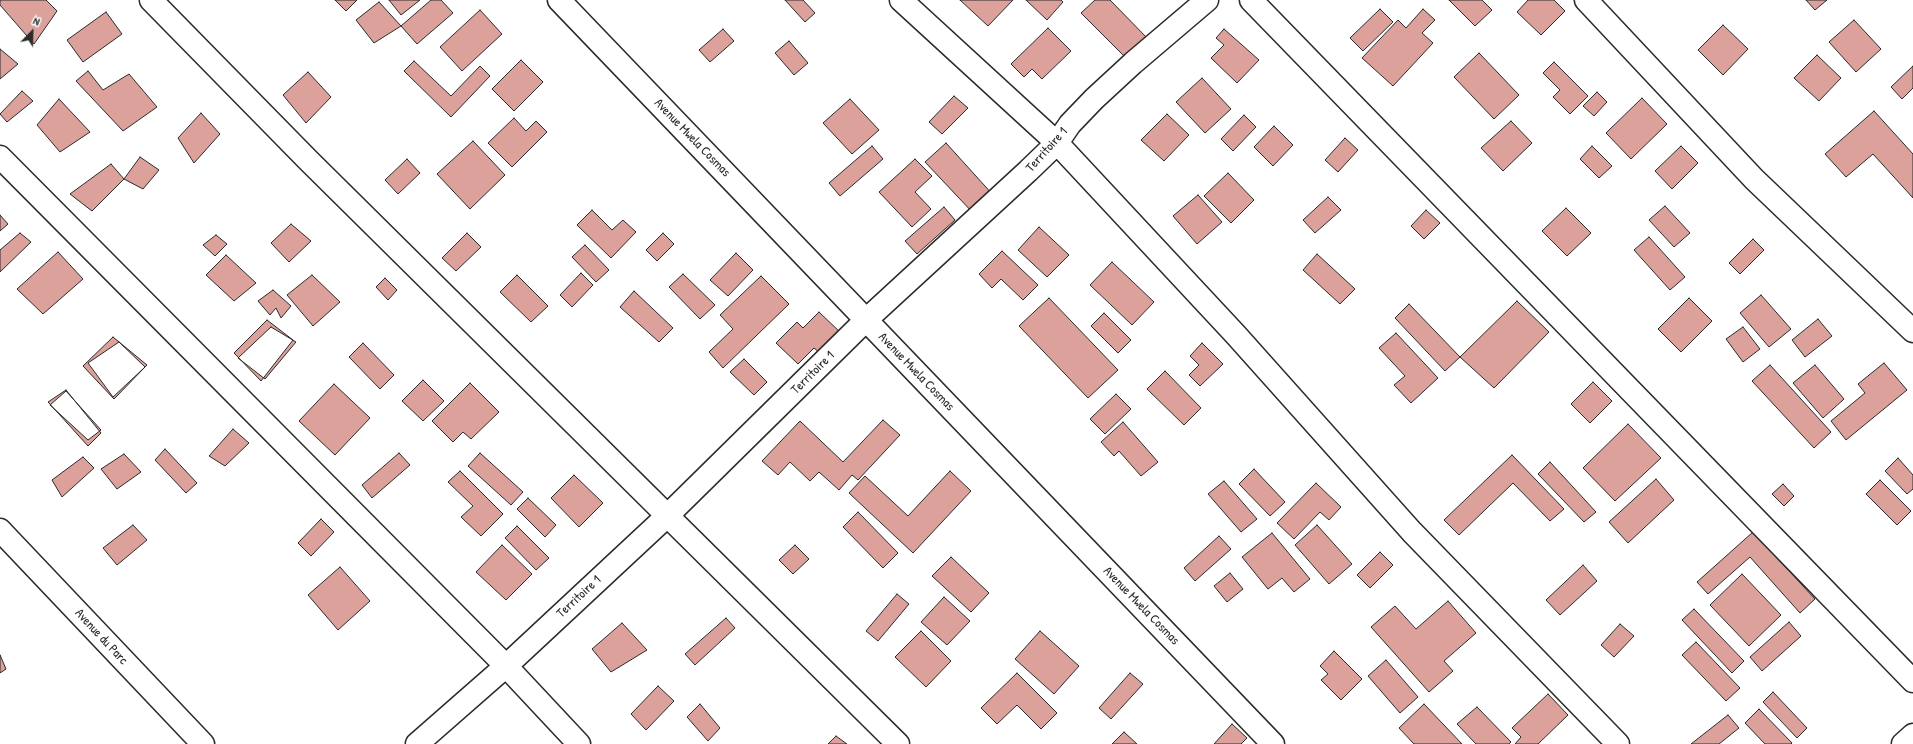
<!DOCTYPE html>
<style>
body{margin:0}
#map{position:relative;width:1913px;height:744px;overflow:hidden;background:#fff;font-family:"Patrick Hand",sans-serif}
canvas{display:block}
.north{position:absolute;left:12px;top:12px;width:40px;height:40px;-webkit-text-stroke:3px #fff;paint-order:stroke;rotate:23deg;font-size:11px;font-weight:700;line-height:16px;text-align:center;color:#2b2b2b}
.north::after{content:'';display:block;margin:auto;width:14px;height:18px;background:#2b2b2b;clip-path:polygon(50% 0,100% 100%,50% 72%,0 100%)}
</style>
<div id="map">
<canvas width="1913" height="744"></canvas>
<div class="north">N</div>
</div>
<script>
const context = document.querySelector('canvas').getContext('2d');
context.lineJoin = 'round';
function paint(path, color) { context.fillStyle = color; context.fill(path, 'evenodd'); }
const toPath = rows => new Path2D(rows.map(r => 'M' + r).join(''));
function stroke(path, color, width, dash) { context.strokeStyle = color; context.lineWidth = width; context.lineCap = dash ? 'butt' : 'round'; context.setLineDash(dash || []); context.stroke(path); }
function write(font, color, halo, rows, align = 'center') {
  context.font = font + ' "Patrick Hand",sans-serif'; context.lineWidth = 3; context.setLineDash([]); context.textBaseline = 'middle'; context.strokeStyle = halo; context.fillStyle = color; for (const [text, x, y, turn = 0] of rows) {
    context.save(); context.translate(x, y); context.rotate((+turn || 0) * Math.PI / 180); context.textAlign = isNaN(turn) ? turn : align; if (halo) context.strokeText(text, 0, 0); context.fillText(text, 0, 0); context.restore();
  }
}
const building = toPath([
 [0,0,46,0,57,11,34,44,0,5,0,0],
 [335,0,357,0,346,11,335,0],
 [389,0,420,0,401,15,389,0],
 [431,0,441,0,453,13,417,44,401,26,431,0],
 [785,0,803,0,815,13,805,22,785,0],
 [960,0,1013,0,988,26,960,0],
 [1026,0,1061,0,1063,2,1047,20,1026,0],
 [1095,0,1110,0,1150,41,1129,61,1081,13,1095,0],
 [1449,0,1482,0,1492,10,1475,26,1449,0],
 [1528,0,1554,0,1565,11,1541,35,1517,12,1528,0],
 [1806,0,1827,0,1815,10,1806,0],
 [379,2,401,26,374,43,356,20,379,2],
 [1380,9,1393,22,1363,51,1350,38,1380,9],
 [1423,9,1435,20,1422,33,1433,43,1393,86,1362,58,1398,20,1406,28,1423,9],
 [480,10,502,34,462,71,440,47,480,10],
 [106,12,122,34,83,62,67,40,106,12],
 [1854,20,1881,49,1856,72,1829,42,1854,20],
 [1723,25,1748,49,1723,75,1698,50,1723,25],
 [1048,28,1071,51,1042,79,1032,69,1024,77,1011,64,1048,28],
 [723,29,734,41,710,62,699,50,723,29],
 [1224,29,1259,60,1237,83,1211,58,1224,45,1216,38,1224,29],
 [789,41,808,63,794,75,775,53,789,41],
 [0,49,18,64,0,79,0,49],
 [1479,53,1519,95,1494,119,1454,77,1479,53],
 [1817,55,1841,78,1819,101,1794,78,1817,55],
 [521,60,543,82,514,111,492,89,521,60],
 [414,61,451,96,480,66,490,76,451,117,404,71,414,61],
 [1554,62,1588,96,1570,114,1553,97,1560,90,1543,73,1554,62],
 [1913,66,1913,88,1902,99,1891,87,1913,66],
 [88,71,103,90,129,74,157,107,123,131,76,81,88,71],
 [308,72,331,97,306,123,283,95,308,72],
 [1202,78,1231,109,1205,133,1176,102,1202,78],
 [22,91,33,101,7,122,0,114,22,91],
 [1597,92,1607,102,1594,116,1583,106,1597,92],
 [954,96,968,108,942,134,929,122,954,96],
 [1642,98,1667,124,1631,159,1606,133,1642,98],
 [59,99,90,132,60,152,37,125,59,99],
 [850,99,879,130,852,154,823,123,850,99],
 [1874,111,1913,154,1913,198,1873,154,1846,177,1825,154,1874,111],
 [201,113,220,134,194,163,178,138,201,113],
 [1167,114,1189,135,1164,161,1141,140,1167,114],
 [1244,115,1256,127,1233,151,1221,139,1244,115],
 [514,118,526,131,536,121,547,132,512,167,488,143,514,118],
 [1511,121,1532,143,1503,171,1481,148,1511,121],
 [1274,126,1293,145,1273,166,1254,147,1274,126],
 [1345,138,1358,150,1338,172,1325,160,1345,138],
 [473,141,505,175,470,209,437,174,473,141],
 [946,143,994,196,974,214,925,162,946,143],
 [872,146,883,159,840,196,829,183,872,146],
 [1592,146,1612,166,1599,178,1580,159,1592,146],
 [1681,146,1698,163,1672,189,1655,171,1681,146],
 [140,157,159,170,143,189,124,179,140,157],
 [407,159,420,173,398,194,385,180,407,159],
 [915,159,932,176,915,192,931,209,912,227,879,192,915,159],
 [111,164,124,179,92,211,70,194,111,164],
 [1228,173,1254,200,1231,223,1204,196,1228,173],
 [1198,195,1222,222,1197,244,1173,216,1198,195],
 [1328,197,1341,210,1315,233,1303,220,1328,197],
 [1665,206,1690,233,1674,247,1649,220,1665,206],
 [944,207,955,220,917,254,905,241,944,207],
 [1566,208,1591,233,1567,256,1542,231,1566,208],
 [592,210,612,230,623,220,636,232,611,258,577,225,592,210],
 [1426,210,1440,223,1424,239,1411,226,1426,210],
 [0,215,8,224,0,231,0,215],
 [291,224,311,241,289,262,271,243,291,224],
 [1039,227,1069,255,1047,277,1018,250,1039,227],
 [20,233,31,242,0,272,0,250,20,233],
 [467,233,481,247,456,271,442,258,467,233],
 [663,233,674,244,657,261,646,250,663,233],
 [216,235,227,244,215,256,203,245,216,235],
 [1649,237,1685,277,1670,290,1634,250,1649,237],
 [1753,239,1764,250,1740,274,1729,263,1753,239],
 [585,245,609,270,596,282,572,257,585,245],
 [1002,251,1038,285,1023,300,1001,279,992,288,979,274,1002,251],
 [58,252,83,279,43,314,17,289,58,252],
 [736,253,753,270,728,296,710,280,736,253],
 [1317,254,1355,289,1340,304,1303,270,1317,254],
 [226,255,256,283,234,301,206,275,226,255],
 [1112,262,1154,302,1132,325,1090,285,1112,262],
 [581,273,593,285,572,307,560,295,581,273],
 [683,274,715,305,700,319,669,287,683,274],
 [312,275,340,302,313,326,287,295,312,275],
 [517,275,548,306,531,322,500,292,517,275],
 [761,276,789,304,723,368,709,352,733,329,720,315,761,276],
 [385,278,397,290,388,300,376,287,385,278],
 [273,290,291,306,281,318,276,308,270,315,258,301,273,290],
 [634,291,673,328,659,342,620,307,634,291],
 [1761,295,1791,329,1769,347,1740,313,1761,295],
 [1049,298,1118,370,1088,398,1019,326,1049,298],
 [1689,298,1712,321,1681,352,1658,329,1689,298],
 [1517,301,1549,332,1494,388,1460,357,1517,301],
 [1409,304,1460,357,1445,371,1395,318,1409,304],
 [819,312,842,334,821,354,814,348,798,364,776,343,797,322,803,328,819,312],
 [1104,313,1131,340,1118,353,1091,326,1104,313],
 [1818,319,1832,336,1805,357,1792,340,1818,319],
 [267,320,293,340,261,381,234,353,267,320],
 [271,327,296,342,265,379,238,358,271,327],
 [1743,327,1760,349,1743,362,1726,339,1743,327],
 [1396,333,1438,378,1411,403,1394,385,1405,376,1379,348,1396,333],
 [113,337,147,365,114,399,83,366,113,337],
 [119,342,145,367,113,397,88,363,119,342],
 [363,343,394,375,380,389,349,357,363,343],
 [1202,343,1223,364,1200,386,1189,375,1199,365,1190,356,1202,343],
 [744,359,767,382,754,395,730,372,744,359],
 [1884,363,1907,390,1846,440,1831,421,1865,393,1858,384,1884,363],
 [1770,365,1831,432,1814,448,1752,381,1770,365],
 [1815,365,1844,399,1823,418,1793,383,1815,365],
 [1165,371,1201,408,1184,425,1147,389,1165,371],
 [423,380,444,401,423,421,402,401,423,380],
 [1593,382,1612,401,1590,423,1571,404,1593,382],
 [470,383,499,412,471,439,463,432,453,442,432,421,470,383],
 [334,384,370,418,335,455,299,421,334,384],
 [66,390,101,433,88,446,48,402,66,390],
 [66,391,101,430,88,440,50,405,66,391],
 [1116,394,1131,409,1105,434,1090,419,1116,394],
 [883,420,900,435,858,480,852,475,839,490,819,472,810,481,790,462,778,475,762,461,800,421,843,462,883,420],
 [1123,422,1158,462,1141,476,1119,451,1114,456,1101,442,1123,422],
 [1628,424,1661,458,1615,501,1583,468,1628,424],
 [233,429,249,443,225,466,209,456,233,429],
 [165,449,197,483,186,493,155,460,165,449],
 [399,453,410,465,372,498,362,485,399,453],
 [480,453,523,492,511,505,468,466,480,453],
 [124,454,141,472,117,489,101,469,124,454],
 [1512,455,1564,509,1550,521,1513,483,1459,535,1444,520,1512,455],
 [83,457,94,468,62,497,52,480,83,457],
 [1898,458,1913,475,1913,489,1907,494,1885,471,1898,458],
 [1550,462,1596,512,1584,522,1538,474,1550,462],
 [1254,469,1285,502,1270,516,1239,484,1254,469],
 [460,471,503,514,481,536,461,517,473,506,448,482,460,471],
 [950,471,971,491,913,553,849,493,865,476,908,516,950,471],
 [574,475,603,503,579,527,551,498,574,475],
 [1656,479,1674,500,1628,543,1609,522,1656,479],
 [1880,480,1911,511,1897,525,1866,494,1880,480],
 [1224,481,1257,519,1241,532,1208,494,1224,481],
 [1316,483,1341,507,1329,520,1320,512,1294,539,1277,523,1316,483],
 [1783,484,1794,496,1784,506,1772,494,1783,484],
 [528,498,556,525,545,537,517,509,528,498],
 [858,512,898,553,883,568,843,527,858,512],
 [321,519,334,532,311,556,298,543,321,519],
 [133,525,147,540,117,565,103,548,133,525],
 [1317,525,1352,564,1329,584,1295,545,1317,525],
 [517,526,549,558,536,570,505,538,517,526],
 [1753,532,1815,599,1800,613,1750,557,1708,594,1697,582,1753,532],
 [1272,533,1310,579,1294,592,1282,578,1268,589,1242,557,1272,533],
 [1219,536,1231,549,1195,581,1184,568,1219,536],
 [502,545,532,574,506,600,476,572,502,545],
 [795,545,809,559,793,574,779,560,795,545],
 [1380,552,1393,565,1370,588,1357,575,1380,552],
 [951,557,989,593,971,612,932,576,951,557],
 [1583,565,1597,581,1560,615,1546,600,1583,565],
 [340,567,370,601,338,630,308,595,340,567],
 [1230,573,1243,589,1227,602,1214,586,1230,573],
 [1742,574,1781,615,1749,646,1710,605,1742,574],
 [897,594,909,604,878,641,866,631,897,594],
 [944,597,970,621,947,645,921,622,944,597],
 [1448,601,1476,633,1444,661,1453,671,1429,692,1371,627,1395,606,1416,629,1448,601],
 [1694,609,1744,661,1732,673,1682,620,1694,609],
 [726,618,735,628,695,665,685,654,726,618],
 [1789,622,1801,636,1762,671,1750,657,1789,622],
 [622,623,647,650,611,672,592,649,622,623],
 [1620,624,1634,636,1614,657,1601,645,1620,624],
 [921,631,951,661,926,687,895,657,921,631],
 [1040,631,1079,666,1054,694,1015,659,1040,631],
 [1696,642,1740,688,1726,701,1682,655,1696,642],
 [1334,651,1362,679,1341,700,1321,680,1328,674,1320,666,1334,651],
 [0,655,6,669,0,673,0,655],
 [1386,660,1418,697,1400,713,1368,676,1386,660],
 [1017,673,1057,713,1041,729,1017,705,997,724,981,708,1017,673],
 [1130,673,1143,684,1111,719,1099,708,1130,673],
 [658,686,674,701,646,730,631,714,658,686],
 [1773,692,1807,728,1797,738,1763,702,1773,692],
 [1548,694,1568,715,1538,744,1515,744,1521,737,1512,728,1548,694],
 [700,704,720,728,708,741,687,717,700,704],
 [1424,704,1462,744,1414,744,1399,728,1424,704],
 [1477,707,1511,742,1509,744,1476,744,1457,724,1477,707],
 [1759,709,1792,743,1791,744,1765,744,1745,723,1759,709],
 [1728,715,1739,728,1719,744,1691,744,1728,715],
 [1232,724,1247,738,1241,744,1214,744,1232,724],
 [1124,732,1137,744,1112,744,1124,732],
 [836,736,847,744,828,744,836,736]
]);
paint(building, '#dba19a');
stroke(building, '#2b2b2b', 1);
const minor = toPath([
 [151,0,308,160,898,744],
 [559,0,1273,744],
 [901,0,1057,143,1236,335,1412,532,1618,744],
 [1251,0,1913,681],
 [1586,0,1754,179,1913,331],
 [0,157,506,666,579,744],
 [0,530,203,744],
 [417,744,506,666,667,516,866,320,1028,171,1057,143,1070,124,1094,99,1133,63,1207,0],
 [1903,744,1913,735]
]);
stroke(minor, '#2b2b2b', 25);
stroke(minor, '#fff', 22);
write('13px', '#2b2b2b', '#fff', [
 ["Avenue Mwela Cosmas",692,138,46],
 ["Territoire 1",1047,150,-48],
 ["Avenue Mwela Cosmas",916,372,46],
 ["Territoire 1",813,373,-45],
 ["Territoire 1",579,597,-43],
 ["Avenue Mwela Cosmas",1141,606,46],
 ["Avenue du Parc",101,637,47]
]);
</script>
